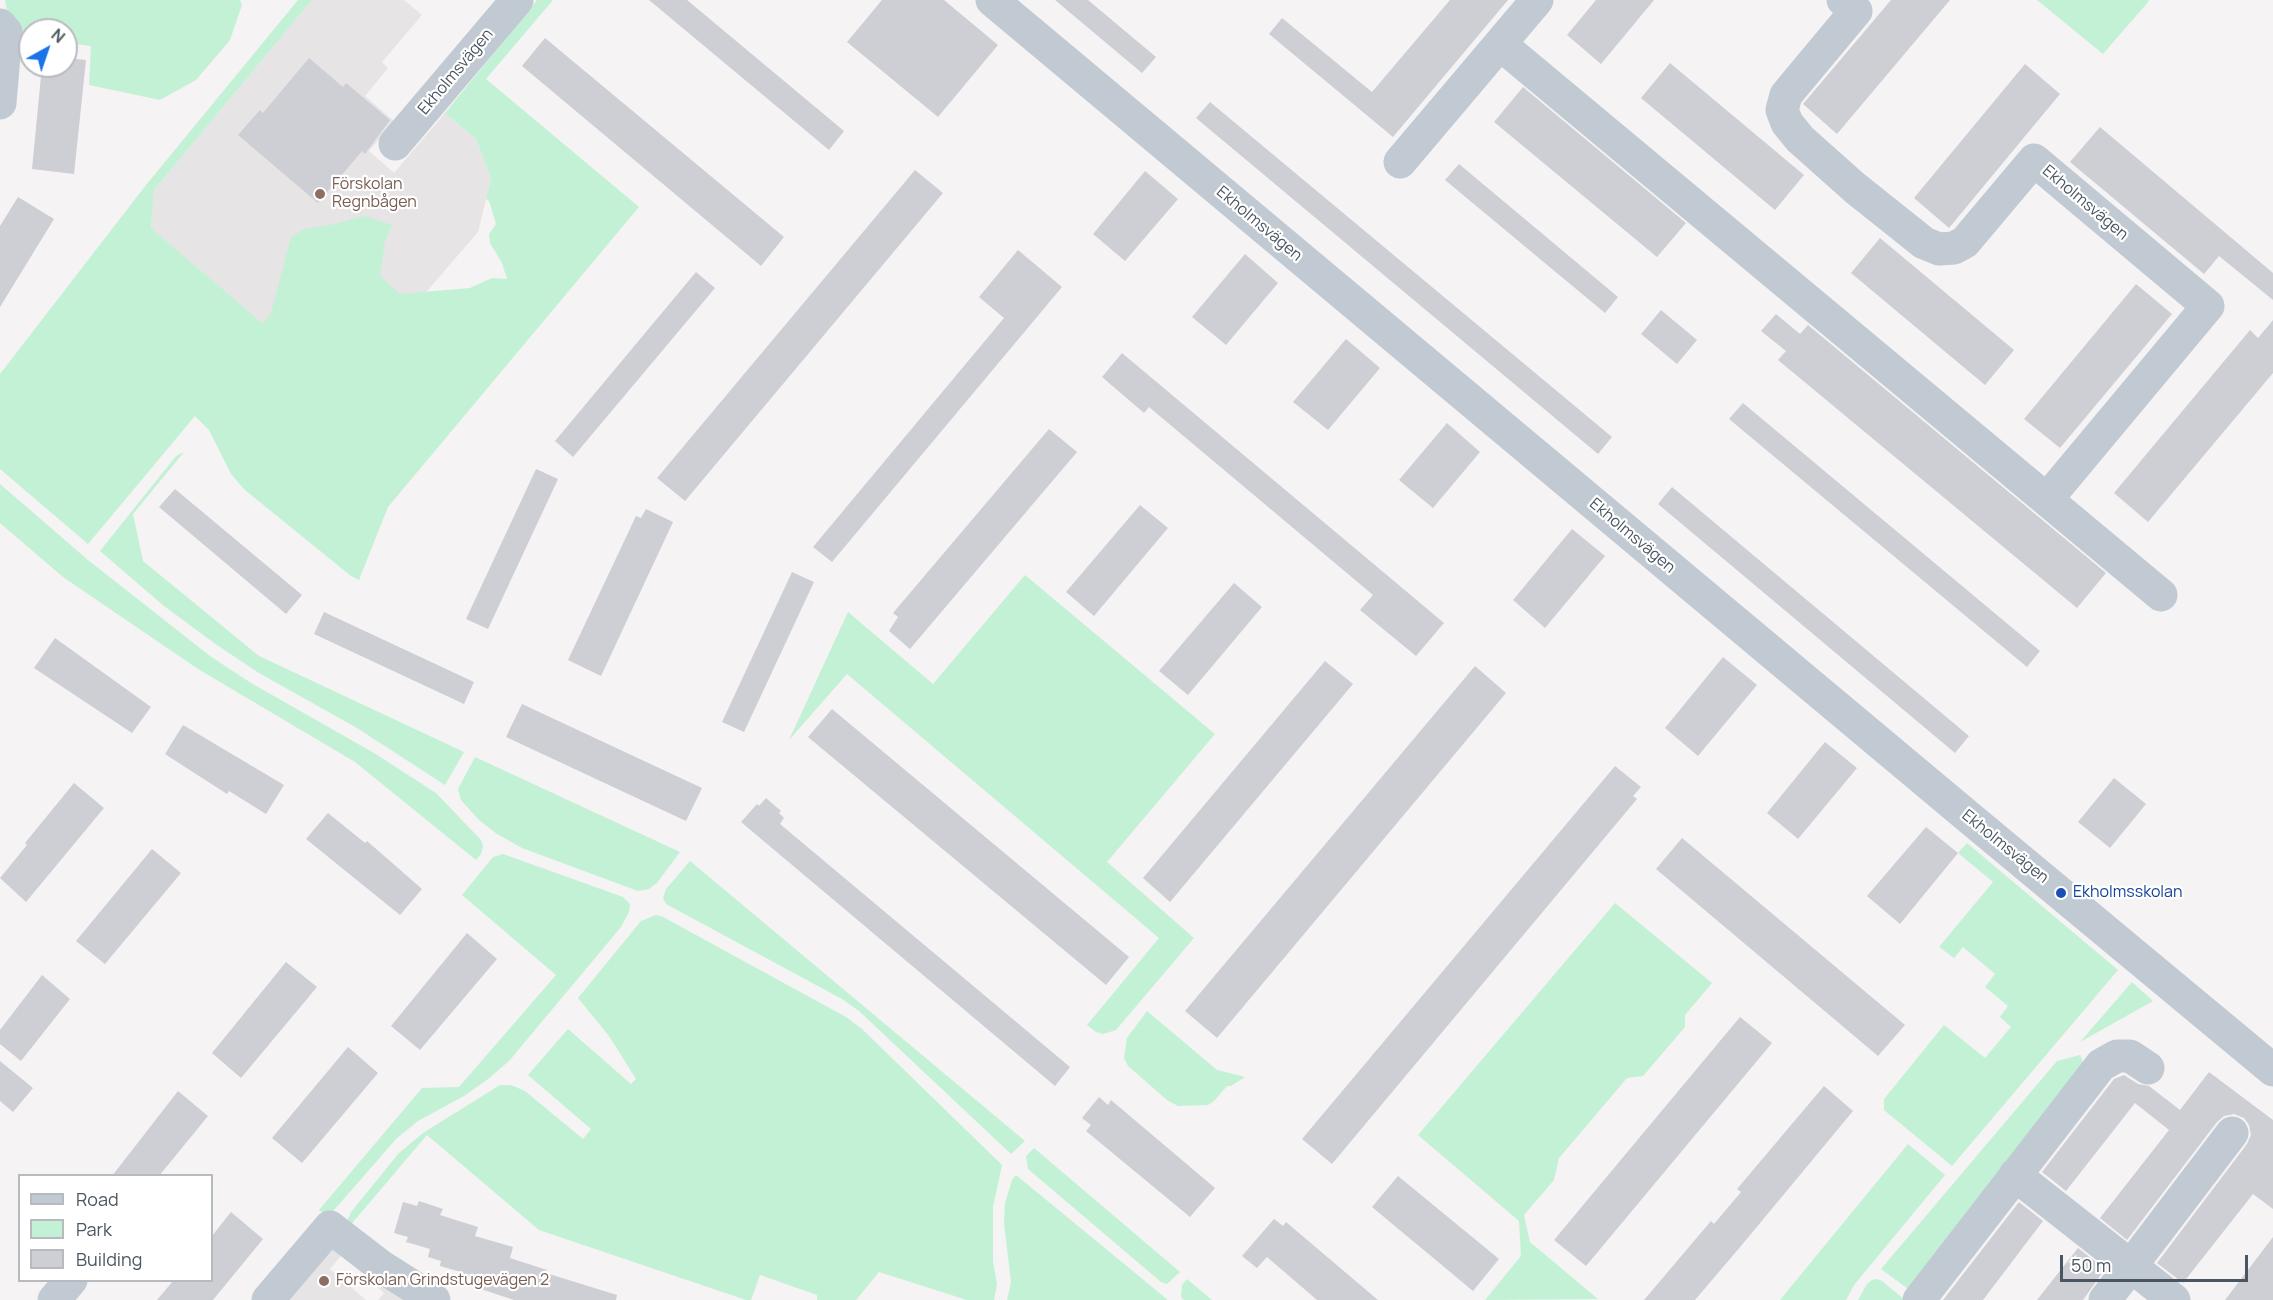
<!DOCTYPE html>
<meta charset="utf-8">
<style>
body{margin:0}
#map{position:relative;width:2273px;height:1300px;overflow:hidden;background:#f5f3f3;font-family:Manrope,sans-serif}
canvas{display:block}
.legend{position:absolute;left:18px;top:1174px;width:195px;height:108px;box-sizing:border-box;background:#fff;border:2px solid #b7bbc0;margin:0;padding:8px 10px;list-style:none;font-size:18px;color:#4a5661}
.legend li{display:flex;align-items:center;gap:12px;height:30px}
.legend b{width:30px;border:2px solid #b7bbc0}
.north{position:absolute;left:18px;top:18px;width:60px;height:60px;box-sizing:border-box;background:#fff;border:2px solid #b7bbc0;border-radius:50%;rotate:40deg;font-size:16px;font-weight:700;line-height:24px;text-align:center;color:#4a5661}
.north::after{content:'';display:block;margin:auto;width:21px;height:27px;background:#1a73e8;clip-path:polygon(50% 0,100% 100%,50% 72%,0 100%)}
.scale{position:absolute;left:2060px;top:1255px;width:188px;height:27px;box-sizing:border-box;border:3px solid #4a5661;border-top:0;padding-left:8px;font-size:18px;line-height:21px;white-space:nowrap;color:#4a5661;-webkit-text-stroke:4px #fff;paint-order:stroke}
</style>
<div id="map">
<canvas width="2273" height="1300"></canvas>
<ul class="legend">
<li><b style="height:8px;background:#c1cad2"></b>Road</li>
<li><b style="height:16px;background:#c3f1d5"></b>Park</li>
<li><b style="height:16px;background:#cdcfd5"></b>Building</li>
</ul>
<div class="north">N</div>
<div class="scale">50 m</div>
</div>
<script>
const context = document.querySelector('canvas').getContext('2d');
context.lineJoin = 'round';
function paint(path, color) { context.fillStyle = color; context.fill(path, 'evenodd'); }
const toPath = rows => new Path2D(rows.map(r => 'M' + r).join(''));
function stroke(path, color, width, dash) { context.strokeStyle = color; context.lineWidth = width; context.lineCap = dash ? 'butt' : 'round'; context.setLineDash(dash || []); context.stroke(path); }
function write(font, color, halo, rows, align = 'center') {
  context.font = font + ' Manrope,sans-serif'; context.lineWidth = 4.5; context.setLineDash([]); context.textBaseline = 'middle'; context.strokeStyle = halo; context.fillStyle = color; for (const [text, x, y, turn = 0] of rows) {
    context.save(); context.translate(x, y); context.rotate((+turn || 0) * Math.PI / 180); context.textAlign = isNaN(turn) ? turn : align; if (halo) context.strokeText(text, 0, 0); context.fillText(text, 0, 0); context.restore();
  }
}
paint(toPath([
 [312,0,404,0,422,15,382,62,388,68,365,96,394,121,369,151,394,173,445,113,476,139,491,179,478,232,340,392,151,228,154,190],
 [339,1239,412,1300,378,1300,384,1293,342,1255,330,1269,366,1300,289,1300]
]), '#e6e4e5');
paint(toPath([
 [5,0,240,0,242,5,230,40,196,80,160,100,89,85,91,46,66,43,66,30,30,30,30,38,12,36],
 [298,0,312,0,154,190,151,228,263,324,271,313,291,237,305,229,335,224,365,216,392,225,385,241,380,276,400,294,470,288,492,278,507,279,502,263,490,243,489,234,496,224,489,201,486,199,491,179,476,139,445,113,537,0,553,0,486,79,639,207,388,507,359,580,351,576,245,490,231,474,209,430,195,416,88,544,0,469,0,374,146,185],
 [2037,0,2147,0,2149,1,2103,54],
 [184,452,133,514,143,561,259,656,464,752,445,785,357,728,259,673,214,643,164,606,100,551,176,456],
 [0,484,88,560,210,656,251,683,374,753,436,793,481,840,483,846,481,854,476,860,355,762,198,669,63,577,0,523],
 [1025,575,1215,734,1107,862,1194,938,1116,1030,1103,1034,1096,1032,1087,1025,1159,938,847,674,789,740,848,612,933,684],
 [475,757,680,852,657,883,649,889,638,891,522,848,497,834,479,820,461,800,458,789],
 [1967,843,2118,970,1952,1166,1884,1110,1884,1099,1944,1025,1985,1058,2011,1027,2000,1017,2008,1006,1985,987,1995,974,1963,947,1954,958,1939,947,1993,882,1958,853],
 [503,854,623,897,630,904,629,912,621,927,509,1061,488,1079,464,1096,418,1121,396,1139,328,1217,319,1210,422,1088,459,1087,556,975,462,895,493,857],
 [690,861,1025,1141,1011,1154,859,1011,842,999,666,904,663,898,666,889],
 [1615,903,1712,983,1685,1015,1685,1027,1643,1076,1627,1078,1559,1158,1554,1180,1524,1215,1530,1242,1598,1299,1485,1300,1521,1256,1519,1221,1418,1135],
 [656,915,663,917,846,1017,862,1029,1002,1165,993,1207,993,1261,997,1285,994,1300,967,1300,879,1272,856,1300,817,1300,817,1295,760,1275,751,1300,746,1300,539,1230,427,1135,348,1228,347,1222,351,1212,399,1153,423,1133,500,1085,511,1085,525,1091,583,1139,591,1129,528,1075,568,1029,631,1084,636,1079,609,1036,578,998,641,921],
 [2132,982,2153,1001,2080,1042],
 [1147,1011,1217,1070,1245,1077,1231,1086,1227,1086,1214,1101,1208,1105,1178,1106,1167,1100,1128,1066,1124,1058,1127,1038],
 [2080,1055,2083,1062,1915,1294,1881,1269,2057,1061],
 [1908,1144,1945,1175,1854,1285,1846,1300,1780,1300],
 [1034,1148,1180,1272,1167,1284,1161,1282,1028,1169,1026,1156],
 [1016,1175,1168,1300,1007,1300,1011,1282,1004,1223,1005,1203,1012,1180],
 [1187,1279,1212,1300,1184,1300,1181,1297,1182,1285],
 [1877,1279,1882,1281,1905,1300,1858,1300,1867,1284,1872,1280]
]), '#c3f1d5');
paint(toPath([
 [649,0,687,0,844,131,829,150],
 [882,0,944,0,998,45,938,117,847,42],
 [1055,0,1088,0,1156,57,1142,73],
 [1450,0,1508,0,1393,137,1269,34,1282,18,1372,92],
 [1596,0,1654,0,1601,64,1567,35],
 [1891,0,1950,0,1837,134,1803,104],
 [545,38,784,237,761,266,522,66],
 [66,58,86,60,74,174,32,169,42,66,66,66],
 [309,58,343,87,346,83,390,120,365,154,362,151,318,203,238,135,260,110,263,113],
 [1670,63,1804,175,1775,210,1641,98],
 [2025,64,2060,94,1949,228,1914,198],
 [1523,87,1686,223,1657,257,1494,122],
 [1210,102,1612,437,1598,454,1196,118],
 [2100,127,2273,273,2273,300,2219,256,2204,274,2070,162],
 [1459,164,1618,297,1605,313,1445,180],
 [915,170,943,193,685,501,657,478],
 [1145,171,1178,199,1125,261,1093,234],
 [18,197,54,219,0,307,0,226],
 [1880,238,2014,350,1985,385,1851,273],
 [1018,250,1062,287,832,562,813,547,1004,318,979,297],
 [1245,254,1278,283,1226,345,1192,317],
 [696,272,715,288,573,457,555,441],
 [2136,284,2172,314,2060,448,2024,419],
 [1661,310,1697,340,1677,364,1641,334],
 [1776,314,1800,334,1808,325,2106,573,2077,608,1778,360,1786,351,1761,331],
 [2273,320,2273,373,2148,522,2114,493,2250,330,2258,338],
 [1346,339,1380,368,1328,430,1293,402],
 [1122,353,1444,623,1416,656,1360,610,1373,595,1149,407,1144,413,1102,377],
 [1743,403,2040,651,2027,667,1729,419],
 [1447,423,1480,452,1433,508,1399,480],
 [1049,429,1077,452,910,649,889,631,898,617,893,613],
 [536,469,558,479,488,629,466,619],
 [1672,487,1969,736,1955,753,1658,504],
 [175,489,302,595,286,614,159,507],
 [1140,505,1168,528,1094,616,1066,592],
 [646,509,673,522,601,676,568,660,636,516,641,518],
 [1572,529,1605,556,1545,628,1513,600],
 [792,572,814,582,744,732,722,722],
 [1234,583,1262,607,1188,695,1159,671],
 [324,612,474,682,464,704,314,634],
 [55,638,151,707,132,733,34,668],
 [1723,657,1757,685,1698,756,1665,728],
 [1325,661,1353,684,1170,902,1143,878],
 [1475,666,1506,693,1217,1038,1185,1011],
 [522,704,702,788,686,821,506,737],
 [832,709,1129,957,1106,985,808,737],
 [183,725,284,785,266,814,229,791,227,794,165,754],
 [1825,742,1857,768,1798,839,1767,813],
 [1615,766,1641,787,1633,796,1637,799,1332,1164,1302,1139],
 [2114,778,2146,804,2110,848,2078,822],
 [74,783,104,808,26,902,0,878,27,845,25,843],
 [766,798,781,811,779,813,784,818,780,824,1070,1067,1055,1086,741,822,757,804,759,806],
 [328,813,365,843,367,841,422,889,400,915,306,839],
 [1926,827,1958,853,1900,924,1867,896],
 [1682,838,1905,1025,1878,1056,1656,869],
 [152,849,181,873,105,964,76,941],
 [467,933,497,959,420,1050,391,1026],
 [286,962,317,987,241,1078,212,1053],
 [42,975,70,999,21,1061,0,1044,0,1030],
 [1740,1017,1772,1043,1586,1266,1554,1240],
 [348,1047,378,1073,302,1163,272,1138],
 [0,1061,33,1088,13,1112,0,1101],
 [2209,1072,2273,1120,2273,1209,2253,1194,2183,1283,2157,1263,2247,1144,2251,1135,2249,1125,2244,1118,2234,1114,2224,1116,2217,1122,2127,1240,2100,1218,2169,1130,2135,1103,2066,1191,2042,1172,2114,1079,2124,1075,2138,1084,2149,1086,2180,1110],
 [1824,1086,1853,1111,1741,1246,1695,1300,1644,1300,1711,1221,1714,1224,1741,1192,1737,1189],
 [178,1091,208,1116,159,1176,112,1176],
 [1099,1097,1108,1105,1111,1100,1215,1188,1190,1217,1086,1131,1091,1125,1082,1118],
 [1398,1176,1499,1259,1473,1291,1372,1207],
 [419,1201,443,1209,440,1215,478,1227,475,1236,513,1247,510,1258,547,1270,546,1273,617,1295,616,1300,514,1300,475,1287,476,1281,463,1277,464,1273,440,1266,441,1261,428,1257,430,1249,406,1242,408,1237,394,1233,403,1202,417,1206],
 [2019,1202,2043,1221,1983,1300,1943,1300],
 [231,1212,263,1239,213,1300,157,1300,173,1281,212,1281,212,1236],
 [1274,1219,1283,1226,1286,1222,1378,1300,1317,1300,1267,1257,1257,1268,1242,1256],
 [2273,1237,2273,1300,2225,1300],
 [2078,1248,2105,1269,2083,1300,2037,1300]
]), '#cdcfd5');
stroke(toPath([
 [992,0,1972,820,2273,1070],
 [1843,0,1856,11,1786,95,1782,110,1787,123,1800,139,1855,188,1924,243,1939,249,1954,248,1965,242,2034,160,2208,306,2047,499],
 [0,25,6,32,0,103],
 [1500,44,2161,595],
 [395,144,517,0],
 [1400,162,1537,0],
 [2015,1175,2174,1300],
 [54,1300,71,1280],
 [268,1300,330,1227,382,1267,434,1300],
 [1919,1300,2101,1065,2117,1056,2130,1056,2148,1068],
 [2105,1300,2232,1133]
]), '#c1cad2', 33);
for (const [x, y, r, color] of [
 [320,194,6,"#8d6e63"],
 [2061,893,6,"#1a4fb4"],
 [324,1281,6,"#8d6e63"]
]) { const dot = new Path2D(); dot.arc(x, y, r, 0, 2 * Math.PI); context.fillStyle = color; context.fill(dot); stroke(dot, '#fff', 2); }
write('16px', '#4a5661', '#fff', [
 ["Ekholmsvägen",456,72,-50],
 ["Ekholmsvägen",2085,203,40],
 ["Ekholmsvägen",1259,224,40],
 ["Ekholmsvägen",1632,536,40],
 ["Ekholmsvägen",2005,847,39]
]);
write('16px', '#785e54', '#fff', [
 ["Förskolan",332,185],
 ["Regnbågen",332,203],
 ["Förskolan Grindstugevägen 2",336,1281]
], 'left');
write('16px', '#164399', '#fff', [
 ["Ekholmsskolan",2073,893]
], 'left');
</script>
